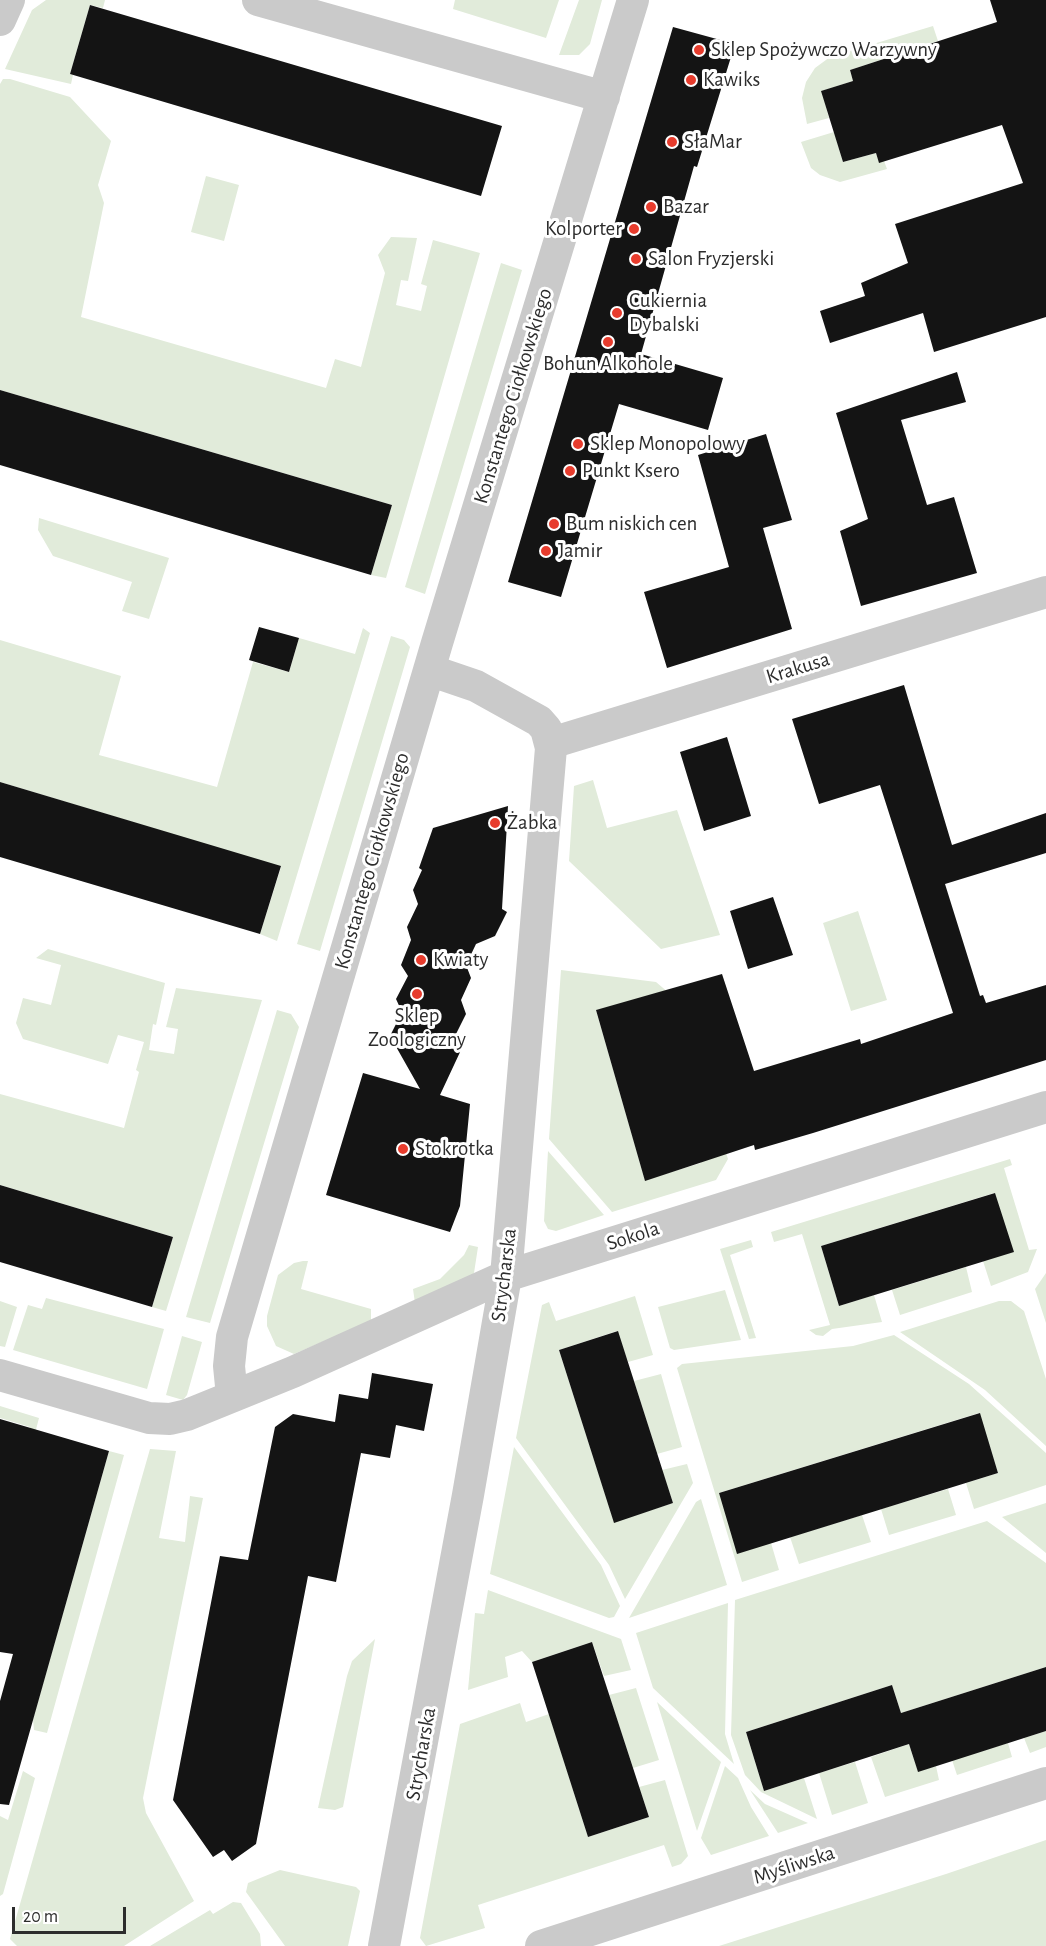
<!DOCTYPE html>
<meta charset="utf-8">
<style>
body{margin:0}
#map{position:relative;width:1046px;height:1946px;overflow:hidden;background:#fff;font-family:"Alegreya Sans",sans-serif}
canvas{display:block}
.scale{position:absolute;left:12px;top:1907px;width:114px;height:27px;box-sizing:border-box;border:3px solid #2d2d2d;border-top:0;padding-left:8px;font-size:18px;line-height:21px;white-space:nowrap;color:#2d2d2d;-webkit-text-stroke:4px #fff;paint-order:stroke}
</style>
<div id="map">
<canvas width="1046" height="1946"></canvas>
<div class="scale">20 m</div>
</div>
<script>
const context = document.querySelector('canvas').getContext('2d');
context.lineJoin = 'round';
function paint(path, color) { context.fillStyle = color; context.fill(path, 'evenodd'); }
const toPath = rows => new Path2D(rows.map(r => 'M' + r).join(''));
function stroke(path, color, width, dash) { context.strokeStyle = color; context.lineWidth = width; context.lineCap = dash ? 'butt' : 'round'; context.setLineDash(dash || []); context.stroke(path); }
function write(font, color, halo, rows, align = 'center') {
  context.font = font + ' "Alegreya Sans",sans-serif'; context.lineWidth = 6; context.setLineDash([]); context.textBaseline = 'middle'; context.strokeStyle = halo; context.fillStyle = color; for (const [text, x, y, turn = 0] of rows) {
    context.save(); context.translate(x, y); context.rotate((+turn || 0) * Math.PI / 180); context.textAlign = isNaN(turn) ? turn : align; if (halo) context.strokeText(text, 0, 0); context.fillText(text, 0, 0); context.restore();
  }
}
paint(toPath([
 [46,0,105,0,103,8,90,5,70,74,73,75,71,84,5,69,32,10],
 [455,0,559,0,546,38,453,9],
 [579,0,602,0,590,44,579,55,559,55],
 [933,26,938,41,850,70,853,81,822,91,829,118,807,124,802,98,806,82,815,68,830,57],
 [3,79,10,79,70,97,111,141,98,185,104,203,81,317,326,388,335,359,361,367,385,273,378,255,391,237,417,238,408,281,401,280,396,305,421,311,427,286,421,284,433,240,480,253,386,578,371,575,392,505,0,390,0,84],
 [834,132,843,162,876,153,879,162,884,161,887,169,840,182,820,175,811,168,801,142],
 [206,176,239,185,224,241,191,232],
 [501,263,522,270,425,594,405,587],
 [39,518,169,558,149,619,122,611,132,582,53,556,38,530],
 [363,628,370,633,277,941,260,934,281,867,0,782,0,640,121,676,99,755,217,787,253,662,289,672,299,638,355,654],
 [391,636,404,640,410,647,320,951,297,944],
 [593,780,607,828,677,810,720,935,661,949,569,861,574,786],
 [858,911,887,1000,851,1011,823,923],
 [48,949,165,983,156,1025,153,1024,149,1050,174,1054,178,1029,166,1027,176,988,262,1000,166,1311,152,1307,173,1237,0,1185,0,1094,124,1128,139,1072,136,1070,144,1042,118,1035,108,1064,23,1039,16,1023,23,998,51,1005,61,965,36,958],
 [561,970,656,982,676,999,596,1010,645,1180,701,1163,692,1133,717,1125,728,1159,716,1180,612,1212,549,1139],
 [277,1010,291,1014,299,1027,210,1323,186,1317],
 [548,1151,604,1215,556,1231,548,1229,544,1221],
 [1010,1159,1012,1165,1004,1168,1029,1250,1037,1249,1028,1272,991,1286,983,1261,994,1193,821,1246,839,1306,874,1295,882,1322,832,1329,823,1336,816,1335,809,1330,830,1325,802,1234,774,1242,771,1232],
 [751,1240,753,1247,730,1255,756,1338,749,1339,720,1249],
 [469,1245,478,1247,474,1273,466,1280,415,1303,413,1289,440,1279,464,1255],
 [303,1261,308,1261,301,1289,371,1309,371,1321,294,1354,276,1346,267,1326,267,1316,278,1275,294,1263],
 [966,1267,972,1292,900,1315,892,1290],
 [1046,1273,1046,1323,1035,1289],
 [725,1290,741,1340,674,1350,670,1348,658,1307],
 [635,1296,653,1355,628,1362,617,1331,559,1350,614,1522,673,1503,662,1470,687,1464,693,1483,625,1599,609,1565,516,1438,542,1305,549,1302,556,1321],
 [46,1298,164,1329,147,1389,13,1350,28,1305,42,1309],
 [0,1301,17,1307,5,1347,0,1346],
 [999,1301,1011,1301,1024,1311,1046,1379,1046,1446,985,1390,900,1332],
 [894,1335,969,1384,1046,1453,1046,1485,974,1509,966,1483,998,1473,979,1413,719,1493,771,1543,779,1570,742,1582,677,1368,682,1364,853,1346],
 [182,1336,202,1342,187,1395,183,1400,166,1395],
 [661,1374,682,1447,657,1454,634,1381],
 [0,1406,39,1418,27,1464,20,1462,30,1427,0,1418],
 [514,1447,601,1565,620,1606,614,1617,609,1618,490,1574],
 [150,1449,176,1451,159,1538,185,1542,190,1496,203,1498,143,1798,146,1813,194,1901,124,1946,17,1946,10,1939],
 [109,1451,124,1455,47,1733,34,1730,33,1719],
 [948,1489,956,1515,889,1535,881,1509],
 [701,1499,727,1585,629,1618,696,1502],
 [1046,1503,1046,1553,1002,1517],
 [862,1515,871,1542,799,1564,790,1537],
 [987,1521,1046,1563,1046,1667,901,1713,892,1685,746,1732,764,1791,804,1778,817,1819,761,1792,745,1775,731,1735,735,1600],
 [488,1590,621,1639,631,1670,604,1676,592,1642,532,1662,522,1651,505,1657,508,1677,468,1690,475,1613,484,1614],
 [728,1603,725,1734,734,1764,653,1688,636,1633],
 [375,1639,343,1807,335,1810,318,1808,347,1676,352,1661],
 [636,1688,659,1760,633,1768,609,1695],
 [657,1702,721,1762,697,1831],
 [520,1703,526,1722,549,1714,588,1837,649,1817,639,1787,665,1780,688,1856,681,1864,672,1867,664,1845,478,1905,485,1928,426,1946,420,1938,460,1724],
 [1046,1731,1046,1747,1030,1753,1024,1738],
 [1008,1743,1012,1757,957,1775,952,1760],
 [909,1744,918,1771,936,1766,939,1780,885,1797,871,1757],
 [855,1762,868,1803,832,1815,819,1773],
 [725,1766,738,1778,751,1807,769,1836,711,1855,701,1838],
 [23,1771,35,1778,3,1894,0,1896,0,1816,8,1820],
 [750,1790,765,1804,808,1823,778,1833],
 [1046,1840,1046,1946,719,1946,946,1874],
 [280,1870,356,1887,360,1891,348,1946,285,1946,246,1892,248,1883],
 [233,1902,241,1903,260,1934,261,1946,150,1946,210,1910,213,1914]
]), '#e1ebda');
paint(toPath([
 [990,0,1046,0,1046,317,934,352,923,313,830,343,820,311,865,296,861,283,908,263,895,224,1023,183,1002,125,879,163,876,153,843,162,821,91,853,81,850,70,997,22],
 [90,5,502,126,481,196,70,74],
 [673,27,735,44,697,167,694,166,641,354,723,378,708,430,619,404,561,597,508,582],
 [957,372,966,402,901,420,927,505,954,497,977,573,861,606,840,531,868,519,836,413],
 [0,390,392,505,371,575,0,465],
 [766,434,792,520,763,528,792,629,667,668,644,592,729,567,698,455],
 [259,627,299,638,289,672,249,660],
 [904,685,952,845,1046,813,1046,853,945,884,980,996,983,995,986,1003,1046,985,1046,1060,813,1133,755,1150,754,1145,645,1181,596,1010,722,974,754,1071,860,1039,861,1044,953,1013,880,785,819,804,792,719],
 [727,737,751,816,704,831,680,752],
 [0,782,281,866,260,934,0,857],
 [508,806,502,909,507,912,495,936,476,944,466,965,471,978,461,1000,466,1014,455,1036,461,1050,440,1095,470,1104,460,1206,450,1232,326,1195,363,1073,420,1089,390,1036,402,1012,396,999,408,976,401,965,411,940,407,927,418,904,413,890,422,870,419,868,433,828],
 [773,897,793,955,748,969,730,911],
 [0,1185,173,1237,152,1307,0,1262],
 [995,1193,1014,1252,839,1306,821,1246],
 [618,1331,673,1503,614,1523,559,1350],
 [372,1373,433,1384,424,1431,396,1425,390,1458,361,1453,336,1582,308,1576,256,1844,232,1861,224,1850,213,1857,173,1800,220,1556,248,1560,275,1427,293,1414,335,1422,339,1394,368,1399],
 [980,1413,998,1473,737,1554,719,1493],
 [0,1419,109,1451,9,1805,0,1804,0,1701,13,1654,0,1652],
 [592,1642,649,1817,588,1837,532,1662],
 [1046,1667,1046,1731,918,1772,909,1744,764,1791,746,1732,892,1685,901,1713]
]), '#141414');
stroke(toPath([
 [258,0,604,97],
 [0,20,9,0],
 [551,743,1046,592],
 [0,1375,149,1418,170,1419,187,1415,293,1372,506,1276,1046,1107],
 [232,1396,229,1366,232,1337,437,643,633,0],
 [384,1946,468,1495,506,1276,551,748,546,729,539,721,476,686,429,670],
 [541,1946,1046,1783]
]), '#cacaca', 32);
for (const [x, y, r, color] of [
 [699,50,6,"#e73c2d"],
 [691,80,6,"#e73c2d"],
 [672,142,6,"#e73c2d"],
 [651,207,6,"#e73c2d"],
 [634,229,6,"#e73c2d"],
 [636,259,6,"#e73c2d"],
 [617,313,6,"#e73c2d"],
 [608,342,6,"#e73c2d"],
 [578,444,6,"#e73c2d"],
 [570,471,6,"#e73c2d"],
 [554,524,6,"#e73c2d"],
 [546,551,6,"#e73c2d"],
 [495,823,6,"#e73c2d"],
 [421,960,6,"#e73c2d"],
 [417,994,6,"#e73c2d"],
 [403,1149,6,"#e73c2d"]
]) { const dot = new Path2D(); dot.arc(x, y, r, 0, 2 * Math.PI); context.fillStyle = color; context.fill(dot); stroke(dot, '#fff', 2); }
write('21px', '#2d2d2d', '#fff', [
 ["Sklep Spożywczo Warzywny",711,50],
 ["Kawiks",703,80],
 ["SłaMar",684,142],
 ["Bazar",663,207],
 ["Kolporter",622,229,"right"],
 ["Salon Fryzjerski",648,259],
 ["Cukiernia",629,301],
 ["Dybalski",629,325],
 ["Bohun Alkohole",608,364,"center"],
 ["Sklep Monopolowy",590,444],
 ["Punkt Ksero",582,471],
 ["Bum niskich cen",566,524],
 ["Jamir",558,551],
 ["Żabka",507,823],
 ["Kwiaty",433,960],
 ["Sklep",417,1016,"center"],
 ["Zoologiczny",417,1040,"center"],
 ["Stokrotka",415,1149]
], 'left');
write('21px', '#2d2d2d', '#fff', [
 ["Konstantego Ciołkowskiego",513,396,-73],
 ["Krakusa",798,668,-17],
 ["Konstantego Ciołkowskiego",372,861,-74],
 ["Sokola",633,1236,-18],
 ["Strycharska",504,1275,-83],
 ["Strycharska",421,1754,-80],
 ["Myśliwska",794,1865,-18]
]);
</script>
